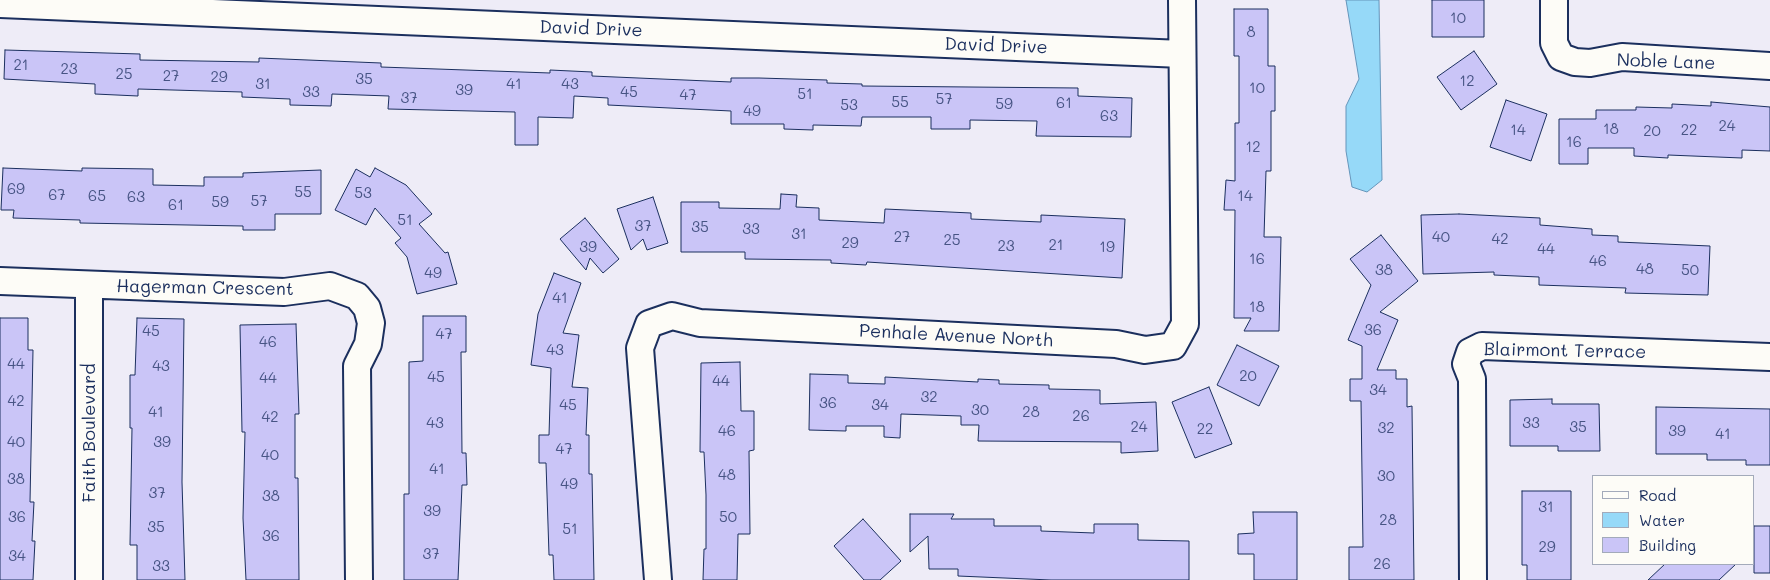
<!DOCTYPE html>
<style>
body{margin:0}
#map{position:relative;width:1770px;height:580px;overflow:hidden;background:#eeecf7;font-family:Mali,sans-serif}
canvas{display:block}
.legend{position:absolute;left:1592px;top:475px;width:162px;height:90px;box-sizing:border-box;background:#fdfcf7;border:1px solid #a3aaba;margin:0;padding:6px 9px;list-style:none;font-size:15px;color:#1b2f5e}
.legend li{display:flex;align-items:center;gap:10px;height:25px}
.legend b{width:25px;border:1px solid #a3aaba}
</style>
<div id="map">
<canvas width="1770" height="580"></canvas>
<ul class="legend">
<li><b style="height:6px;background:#fdfcf7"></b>Road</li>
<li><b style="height:14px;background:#96d9f8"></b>Water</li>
<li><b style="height:14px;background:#cac5f7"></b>Building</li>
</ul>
</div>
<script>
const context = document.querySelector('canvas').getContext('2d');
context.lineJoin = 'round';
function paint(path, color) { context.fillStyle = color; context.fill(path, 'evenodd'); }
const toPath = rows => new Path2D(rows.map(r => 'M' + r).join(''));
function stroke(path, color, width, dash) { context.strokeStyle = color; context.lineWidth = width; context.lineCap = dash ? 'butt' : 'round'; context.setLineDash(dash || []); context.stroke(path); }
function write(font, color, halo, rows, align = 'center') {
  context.font = font + ' Mali,sans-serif'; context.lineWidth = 5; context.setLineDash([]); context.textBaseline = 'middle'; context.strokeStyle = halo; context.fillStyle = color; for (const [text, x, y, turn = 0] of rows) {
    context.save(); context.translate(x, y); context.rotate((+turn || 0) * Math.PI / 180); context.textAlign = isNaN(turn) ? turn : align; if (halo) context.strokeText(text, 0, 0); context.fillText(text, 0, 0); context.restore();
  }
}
const water = toPath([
 [1346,0,1379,0,1382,180,1367,192,1352,187,1346,151,1346,106,1359,79,1346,0]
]);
paint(water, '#96d9f8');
stroke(water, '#6595ba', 1);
const building = toPath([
 [1432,0,1484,0,1484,37,1432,37,1432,0],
 [1234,9,1268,9,1268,66,1275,66,1275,111,1271,111,1271,171,1266,171,1264,237,1281,237,1279,331,1244,331,1251,318,1234,318,1235,210,1224,210,1226,180,1235,181,1235,123,1239,123,1239,56,1234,56,1234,9],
 [5,50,140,54,140,60,259,62,259,58,381,63,381,67,550,73,550,70,592,72,592,76,731,82,731,78,759,78,827,80,827,83,862,84,862,86,1078,88,1078,96,1132,98,1131,137,1036,136,1037,121,970,120,970,129,931,129,931,117,862,117,861,126,813,125,813,130,784,129,784,124,731,124,731,111,608,105,608,98,574,96,573,118,538,117,538,145,515,145,515,112,388,109,389,96,332,94,331,106,290,105,290,99,242,97,242,92,138,89,138,96,95,94,95,84,4,79,5,50],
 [1474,51,1497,84,1461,110,1437,77,1474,51],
 [1506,100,1547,114,1531,161,1490,147,1506,100],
 [1711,102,1770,107,1770,151,1742,150,1742,158,1668,155,1668,158,1634,156,1634,148,1588,148,1588,164,1559,164,1559,119,1596,119,1596,110,1636,110,1636,107,1672,108,1672,104,1711,106,1711,102],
 [3,168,82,171,82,168,153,169,153,185,204,186,204,177,243,177,243,173,321,170,321,214,275,214,275,230,243,230,243,226,80,223,80,220,13,218,14,210,1,210,3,168],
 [375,168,406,185,432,214,419,224,445,253,448,252,457,284,417,294,407,257,395,243,401,238,375,208,366,225,335,210,356,169,370,177,375,168],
 [781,194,797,195,796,207,819,208,819,220,884,223,885,209,971,213,971,219,1041,222,1041,215,1125,219,1122,278,867,262,866,265,831,263,831,260,745,259,745,252,681,252,681,202,719,202,719,208,780,209,781,194],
 [653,197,668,243,647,250,643,239,631,250,617,209,653,197],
 [1459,214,1540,218,1540,225,1592,229,1592,235,1618,236,1618,242,1710,246,1708,295,1625,293,1626,288,1539,285,1539,277,1494,275,1494,272,1423,274,1421,215,1459,214],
 [585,218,619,259,603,273,590,258,586,270,560,239,585,218],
 [1381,235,1418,281,1380,312,1398,320,1377,370,1396,370,1396,379,1407,379,1407,407,1412,406,1414,580,1349,580,1349,547,1363,547,1361,401,1350,401,1350,379,1362,379,1362,346,1348,340,1371,285,1350,259,1381,235],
 [554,273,581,283,563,333,579,335,572,387,588,388,586,435,589,435,589,474,592,474,594,580,554,580,553,555,549,555,546,463,539,463,539,435,549,435,551,368,531,365,538,314,554,273],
 [423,316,466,316,466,352,461,352,462,453,466,453,467,485,462,485,458,580,404,580,404,494,409,494,409,362,423,361,423,316],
 [0,318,28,318,28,350,33,350,30,502,34,502,32,541,35,541,33,580,0,580,0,318],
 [137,318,184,319,182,482,185,580,137,580,137,545,130,545,132,428,130,428,130,375,135,375,137,318],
 [296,324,299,414,295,414,295,478,298,478,299,580,246,580,243,518,245,432,242,432,240,325,296,324],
 [1237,345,1279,366,1259,406,1217,385,1237,345],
 [740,362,741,411,754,411,754,450,749,451,750,534,738,534,737,580,703,580,704,549,706,549,706,495,704,452,700,452,701,363,740,362],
 [810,374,848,375,848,383,885,384,885,377,978,382,978,379,999,380,999,384,1049,385,1049,389,1100,390,1100,404,1156,402,1158,451,1121,453,1121,442,978,441,979,425,961,425,961,416,901,414,900,438,884,437,884,426,846,426,846,431,809,430,810,374],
 [1209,387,1232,444,1195,458,1172,402,1209,387],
 [1552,399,1552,404,1599,404,1600,451,1558,451,1558,446,1510,446,1510,400,1552,399],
 [1656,407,1770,409,1770,465,1746,465,1746,460,1707,460,1707,454,1656,454,1656,407],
 [1522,491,1571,491,1571,580,1527,580,1527,565,1522,565,1522,491],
 [1253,512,1297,512,1297,580,1254,580,1254,554,1238,554,1238,534,1254,533,1253,512],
 [910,514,954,514,951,519,994,519,994,526,1041,526,1041,531,1094,533,1094,524,1138,524,1138,540,1189,541,1189,580,1051,580,958,576,958,569,929,569,928,536,910,552,910,514],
 [863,519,901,561,880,580,864,580,834,546,863,519],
 [1754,526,1770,526,1770,573,1754,573,1754,526],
 [1665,564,1736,564,1719,580,1648,580,1665,564]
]);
paint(building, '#cac5f7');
stroke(building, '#1b2f5e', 1);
const street = toPath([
 [1554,0,1554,43,1561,57,1575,62,1590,63,1622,57,1770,66],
 [0,4,1182,54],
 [0,281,284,292,330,286,357,296,367,308,371,323,368,344,357,366,359,580],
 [89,286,89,580],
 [658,580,640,348,649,324,672,316,700,323,1116,344,1145,350,1173,346,1185,324,1182,0],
 [1473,580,1472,379,1466,364,1470,352,1482,346,1770,357]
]);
stroke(street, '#1b2f5e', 30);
stroke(street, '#fdfcf7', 26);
write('15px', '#475484', null, [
 ["10",1458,18],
 ["8",1251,32],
 ["21",21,65],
 ["23",69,69],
 ["25",124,74],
 ["27",171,76],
 ["29",219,77],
 ["35",364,79],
 ["12",1467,81],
 ["31",263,84],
 ["41",514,84],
 ["43",570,84],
 ["10",1257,88],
 ["39",464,90],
 ["33",311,92],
 ["45",629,92],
 ["51",805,94],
 ["47",688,95],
 ["37",409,98],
 ["57",944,99],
 ["55",900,102],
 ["61",1064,103],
 ["59",1004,104],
 ["53",849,105],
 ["49",752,111],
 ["63",1109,116],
 ["24",1727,126],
 ["18",1611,129],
 ["14",1518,130],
 ["22",1689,130],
 ["20",1652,131],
 ["16",1574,142],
 ["12",1253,147],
 ["69",16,189],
 ["55",303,192],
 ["53",363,193],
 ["67",57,195],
 ["65",97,196],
 ["14",1245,196],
 ["63",136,197],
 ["57",259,201],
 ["59",220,202],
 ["61",176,205],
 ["51",405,220],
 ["37",643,226],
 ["35",700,227],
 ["33",751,229],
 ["31",799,234],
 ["27",902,237],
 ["40",1441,237],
 ["42",1500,239],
 ["25",952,240],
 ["29",850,243],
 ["21",1056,245],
 ["23",1006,246],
 ["39",588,247],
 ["19",1107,247],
 ["44",1546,249],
 ["16",1257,259],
 ["46",1598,261],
 ["48",1645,269],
 ["38",1384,270],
 ["50",1690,270],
 ["49",433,273],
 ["41",560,298],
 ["18",1257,307],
 ["36",1373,330],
 ["45",151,331],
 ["47",444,334],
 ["46",268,342],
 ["43",555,350],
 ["44",16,364],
 ["43",161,366],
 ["20",1248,376],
 ["45",436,377],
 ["44",268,378],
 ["44",721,381],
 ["34",1378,390],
 ["32",929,397],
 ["42",16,401],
 ["36",828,403],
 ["45",568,405],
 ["34",880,405],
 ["30",980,410],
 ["41",156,412],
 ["28",1031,412],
 ["26",1081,416],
 ["42",270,417],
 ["43",435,423],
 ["33",1531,423],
 ["24",1139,427],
 ["35",1578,427],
 ["32",1386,428],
 ["22",1205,429],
 ["46",727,431],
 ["39",1677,431],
 ["41",1723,434],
 ["40",16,442],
 ["39",162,442],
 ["47",564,449],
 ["40",270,455],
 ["41",437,469],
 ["48",727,475],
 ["30",1386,476],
 ["38",16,479],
 ["49",569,484],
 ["37",157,493],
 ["38",271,496],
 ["31",1546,507],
 ["39",432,511],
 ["36",17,517],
 ["50",728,517],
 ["28",1388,520],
 ["35",156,527],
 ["51",570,529],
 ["36",271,536],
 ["29",1547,547],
 ["37",431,554],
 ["34",17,556],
 ["26",1382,564],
 ["33",161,566]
]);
write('18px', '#1b2f5e', '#fdfcf7', [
 ["David Drive",591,29,2],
 ["David Drive",996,46,2],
 ["Noble Lane",1666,62,2],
 ["Hagerman Crescent",205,288,1],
 ["Penhale Avenue North",956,336,3],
 ["Blairmont Terrace",1565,351,1],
 ["Faith Boulevard",89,433,-90]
]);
</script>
